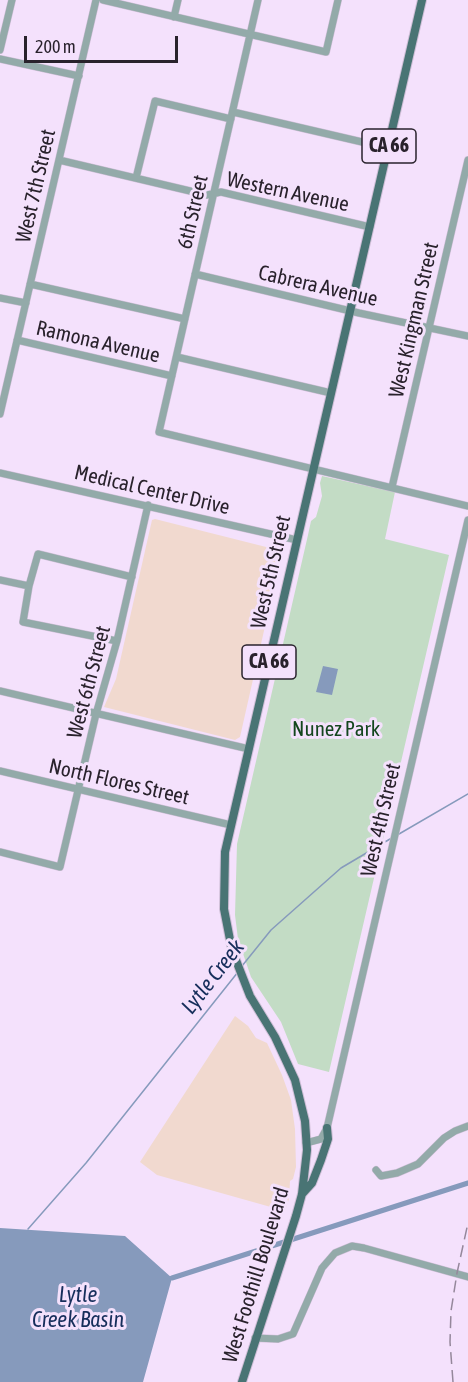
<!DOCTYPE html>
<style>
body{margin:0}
#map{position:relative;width:468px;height:1382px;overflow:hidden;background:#f4e1fc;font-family:"Asap Condensed",sans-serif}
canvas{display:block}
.scale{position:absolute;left:24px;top:36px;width:154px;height:27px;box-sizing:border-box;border:3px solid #29222c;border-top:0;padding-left:8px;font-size:18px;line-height:21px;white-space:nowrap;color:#29222c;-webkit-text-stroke:4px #f4e1fc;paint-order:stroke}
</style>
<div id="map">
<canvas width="468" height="1382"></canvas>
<div class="scale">200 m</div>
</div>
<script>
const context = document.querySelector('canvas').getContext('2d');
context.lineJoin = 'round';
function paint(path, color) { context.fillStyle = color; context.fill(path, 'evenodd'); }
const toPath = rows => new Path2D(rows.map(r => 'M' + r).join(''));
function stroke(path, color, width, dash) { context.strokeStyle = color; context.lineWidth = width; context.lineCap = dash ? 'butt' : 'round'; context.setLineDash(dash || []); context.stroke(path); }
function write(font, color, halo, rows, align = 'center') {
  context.font = font + ' "Asap Condensed",sans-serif'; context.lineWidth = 6; context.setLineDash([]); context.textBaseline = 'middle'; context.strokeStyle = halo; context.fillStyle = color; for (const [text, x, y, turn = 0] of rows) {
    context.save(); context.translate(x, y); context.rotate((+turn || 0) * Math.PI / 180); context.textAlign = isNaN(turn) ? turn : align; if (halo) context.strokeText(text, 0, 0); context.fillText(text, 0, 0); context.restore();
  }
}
paint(toPath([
 [155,519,282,551,240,737,235,740,104,707,116,679,152,520],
 [235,1016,248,1026,256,1038,267,1043,282,1075,291,1100,295,1129,296,1167,293,1179,290,1181,289,1199,285,1211,157,1175,140,1162]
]), '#f1d9cf');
paint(toPath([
 [322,476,395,492,385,539,449,555,329,1072,298,1064,281,1022,251,977,238,939,235,915,237,844,308,535,311,521,316,517,322,496,320,483]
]), '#c3dcc5');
paint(toPath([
 [323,666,338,669,332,695,316,692],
 [0,1228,125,1236,172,1278,143,1382,0,1382]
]), '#869abc');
stroke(toPath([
 [399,834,468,794],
 [242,966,271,930,341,868,390,839],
 [28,1229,86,1163,238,972]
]), '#869abc', 1.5);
stroke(toPath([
 [172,1278,468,1183]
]), '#869abc', 5);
const minor = toPath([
 [103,0,326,52,338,0],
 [258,0,159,432,468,506],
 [174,17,178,0],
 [0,50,12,0],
 [0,59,79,76],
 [233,112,388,148],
 [59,160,207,195,221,192,370,227],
 [136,178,155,101,231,119],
 [195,274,359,313,468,336],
 [30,284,185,319],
 [0,298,26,303],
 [17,340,172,376],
 [177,357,331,393],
 [0,414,96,0],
 [0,473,297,540],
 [392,487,468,160],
 [0,580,29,586],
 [117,641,23,622,29,586,38,554,132,577],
 [0,691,249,749],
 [0,771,231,825],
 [0,852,60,867,96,714,117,641,148,505],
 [306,1143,321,1139,327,1128,468,520],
 [376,1170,381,1176,397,1173,418,1164,444,1138,455,1131,468,1126],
 [255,1338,278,1339,293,1334,322,1268,335,1253,352,1246,364,1248,468,1277]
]);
const major = toPath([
 [302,1194,312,1183,321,1160,328,1139,327,1128],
 [242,1382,296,1216,302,1194,307,1150,305,1121,295,1080,275,1037,250,996,232,950,224,909,225,852,422,0]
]);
stroke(minor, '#cfbfd7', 8);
stroke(major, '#cfbfd7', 10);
stroke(minor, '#93aaa9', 7);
stroke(major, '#497474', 8);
stroke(toPath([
 [453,1382,450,1342,451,1311,457,1273,468,1223]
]), '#95889b', 1.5, [12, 6]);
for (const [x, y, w] of [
 [389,146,54],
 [269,662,54]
]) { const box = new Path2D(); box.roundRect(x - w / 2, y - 17, w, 34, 4.5); context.fillStyle = '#f4e1fc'; context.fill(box); stroke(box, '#29222c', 1.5); }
write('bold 20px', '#29222c', null, [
 ["CA 66",389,146],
 ["CA 66",269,662]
]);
write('21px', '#29222c', '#f4e1fc', [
 ["West 7th Street",36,186,-77],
 ["Western Avenue",288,192,12],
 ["6th Street",193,212,-77],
 ["Cabrera Avenue",318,286,13],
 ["West Kingman Street",414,320,-77],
 ["Ramona Avenue",98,342,13],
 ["Medical Center Drive",152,490,13],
 ["West 5th Street",271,572,-77],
 ["West 6th Street",89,682,-75],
 ["North Flores Street",119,782,13],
 ["West 4th Street",381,820,-77],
 ["West Foothill Boulevard",256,1275,-73]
]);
write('21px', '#14461e', '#f4e1fc', [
 ["Nunez Park",336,729]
]);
write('italic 22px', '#162e5b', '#f4e1fc', [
 ["Lytle Creek",213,977,-52],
 ["Lytle",78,1295],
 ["Creek Basin",78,1320]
]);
</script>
